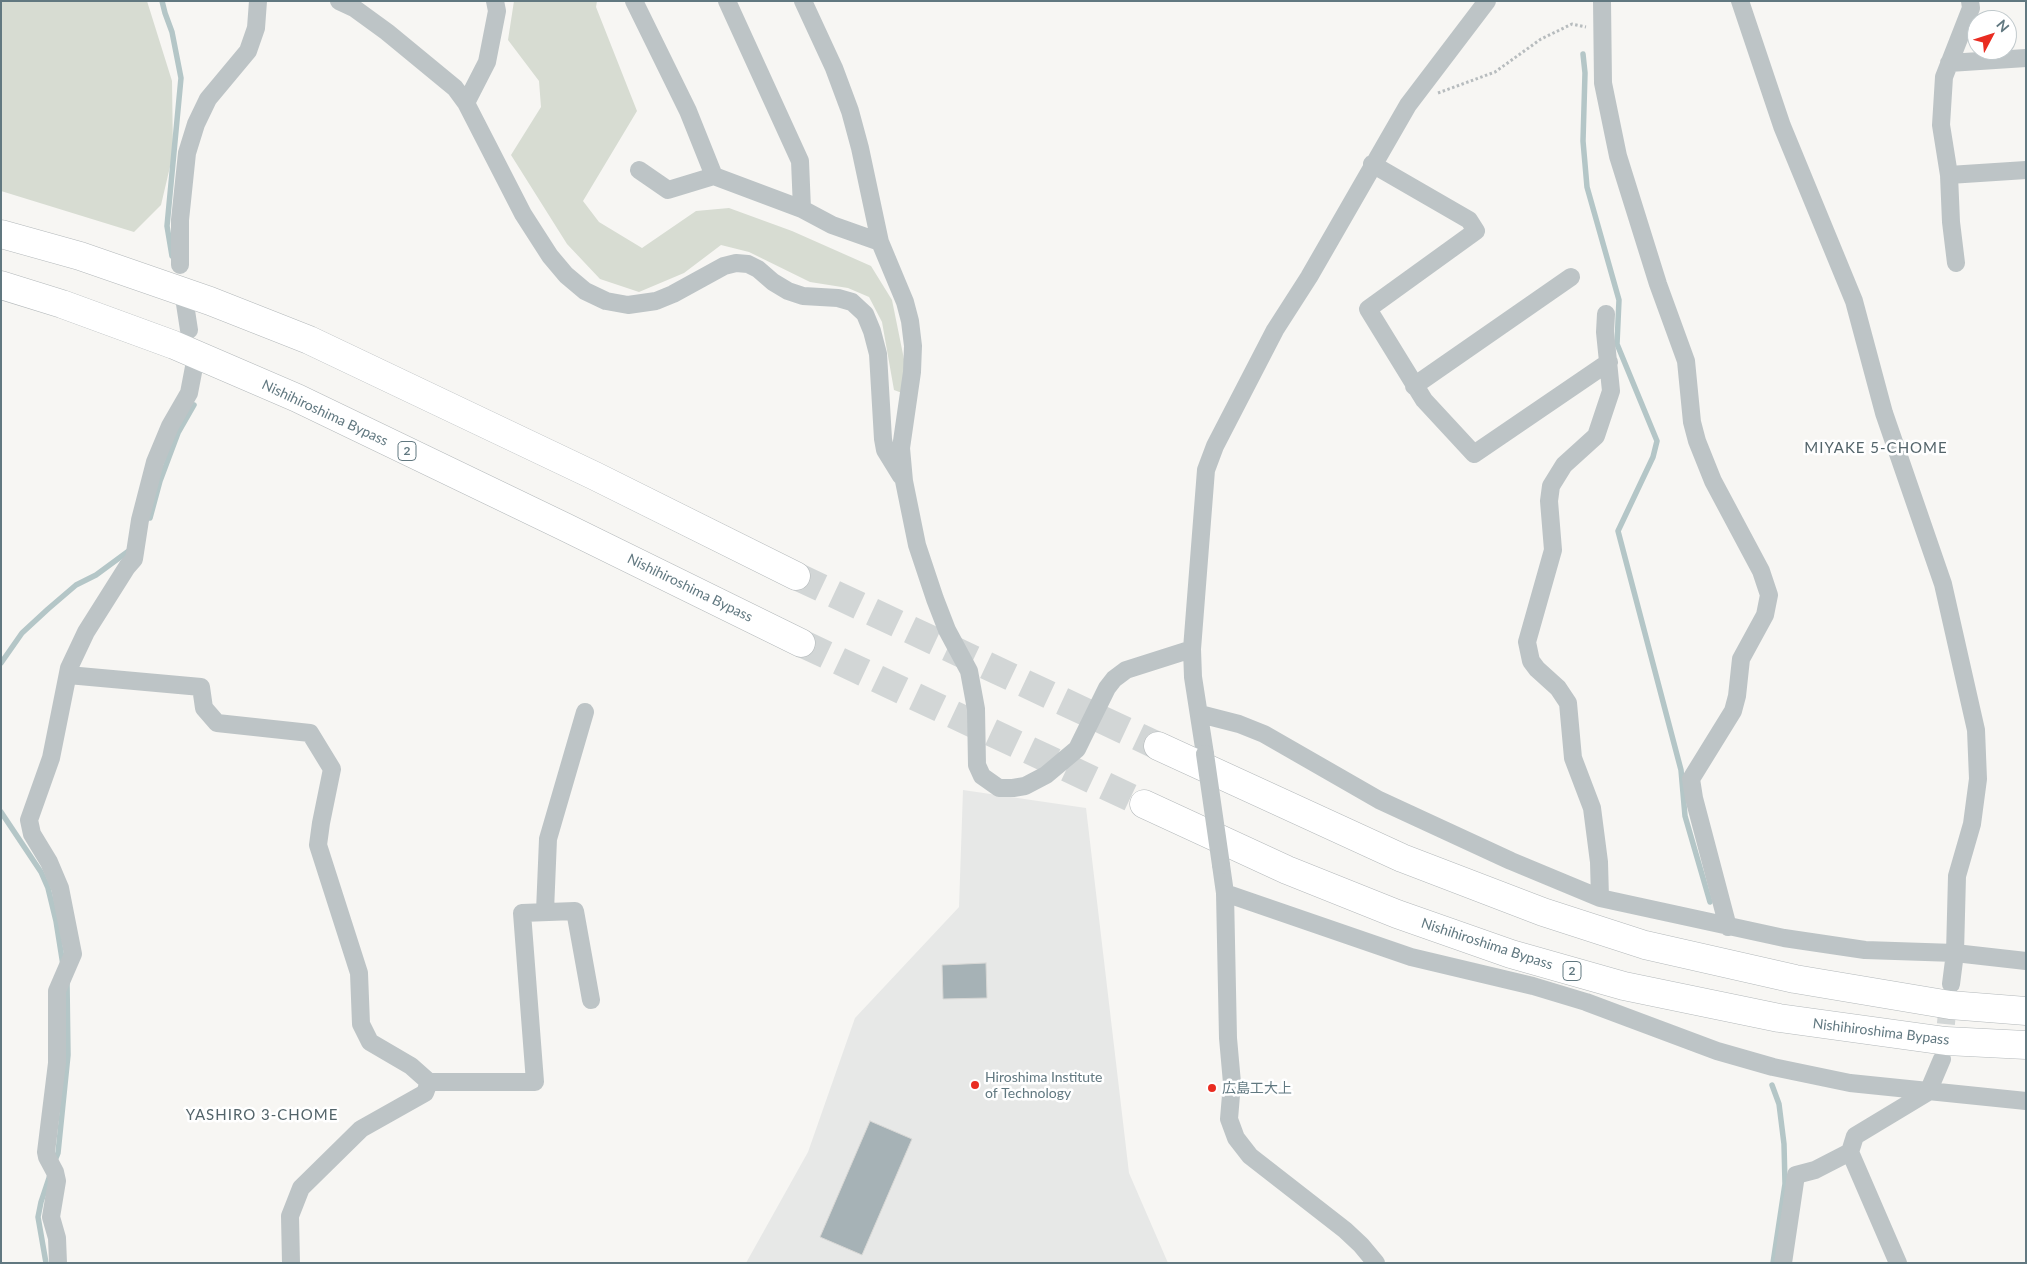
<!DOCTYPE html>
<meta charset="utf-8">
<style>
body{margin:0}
#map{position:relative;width:2027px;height:1264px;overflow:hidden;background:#f7f6f3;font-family:Lato,sans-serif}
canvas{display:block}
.frame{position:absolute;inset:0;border:2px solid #617880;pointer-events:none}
.north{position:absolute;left:1967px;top:10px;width:50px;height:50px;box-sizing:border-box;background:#fff;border:1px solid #c0c9cc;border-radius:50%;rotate:50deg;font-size:14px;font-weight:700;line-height:20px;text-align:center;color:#617880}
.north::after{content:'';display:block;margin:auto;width:18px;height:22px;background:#e92c21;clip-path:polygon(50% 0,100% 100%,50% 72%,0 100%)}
</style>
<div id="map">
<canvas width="2027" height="1264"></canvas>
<div class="frame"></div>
<div class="north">N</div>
</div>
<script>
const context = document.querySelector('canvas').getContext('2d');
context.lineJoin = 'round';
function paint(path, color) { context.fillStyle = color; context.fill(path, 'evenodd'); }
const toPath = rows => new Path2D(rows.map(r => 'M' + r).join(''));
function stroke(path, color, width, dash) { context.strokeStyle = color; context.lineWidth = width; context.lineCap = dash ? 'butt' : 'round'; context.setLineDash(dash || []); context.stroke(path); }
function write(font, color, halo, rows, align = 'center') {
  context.font = font + ' Lato,"Noto Sans JP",sans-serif'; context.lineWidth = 5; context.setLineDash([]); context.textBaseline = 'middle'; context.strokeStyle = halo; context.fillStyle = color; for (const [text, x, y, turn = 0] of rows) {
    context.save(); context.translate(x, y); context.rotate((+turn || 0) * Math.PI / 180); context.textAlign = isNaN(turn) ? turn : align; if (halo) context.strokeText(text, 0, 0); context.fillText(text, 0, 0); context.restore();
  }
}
paint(toPath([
 [963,790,1086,808,1129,1173,1168,1263,746,1263,808,1152,855,1018,959,907]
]), '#e7e8e7');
paint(toPath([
 [1,1,147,1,172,81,173,154,161,205,134,232,1,191],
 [514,1,597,1,596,7,637,111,583,201,599,222,642,248,696,211,729,208,792,231,871,266,892,300,906,369,902,393,894,390,882,322,869,297,848,288,810,282,749,252,721,245,684,273,639,292,600,279,567,244,511,155,541,107,539,81,508,40]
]), '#d7dcd2');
stroke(toPath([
 [162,1,165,13,172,32,181,78,167,226,172,256],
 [1583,54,1585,73,1583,141,1587,187,1619,300,1617,344,1657,441,1653,457,1618,531,1681,770,1685,816,1710,902],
 [150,518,160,481,178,433,194,405],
 [1,663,22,633,48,609,76,585,96,575,130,550],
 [1,812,41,872,48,888,56,921,63,965],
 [1772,1085,1779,1104,1784,1144,1785,1184,1773,1263],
 [54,1163,58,1153,68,1055,67,982],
 [46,1263,38,1217,41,1202,50,1175]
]), '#b4c6c7', 5.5);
const building = toPath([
 [986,963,987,998,943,999,942,965,986,963],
 [870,1121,912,1139,862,1255,820,1237,870,1121]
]);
paint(building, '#a6b2b6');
stroke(building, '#d8d8d6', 1);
stroke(toPath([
 [1943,1051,1949,995]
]), '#d2d6d6', 18, [18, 9]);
stroke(toPath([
 [796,576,1158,746],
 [801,643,1144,804]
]), '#d2d6d6', 28, [28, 14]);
const highway = toPath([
 [1,234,80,256,210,301,309,340,595,476,796,576],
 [1,285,62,304,174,345,297,398,565,527,801,643],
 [1158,746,1402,858,1543,912,1645,945,1795,979,1950,1005,2026,1011],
 [1144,804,1287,870,1397,914,1511,954,1624,986,1779,1018,1946,1041,2026,1045]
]);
stroke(highway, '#b3b8ba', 29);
stroke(toPath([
 [1438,93,1495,72,1541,39,1572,24,1586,27]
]), '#b7bcbe', 3, [2.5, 2.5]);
stroke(toPath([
 [339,1,354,8,387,32,455,88,466,103,523,214,550,256,566,275,585,291,606,301,628,305,656,301,673,294,724,266,736,263,748,264,758,269,773,282,788,291,803,296,838,298,852,302,865,314,872,331,878,354,883,439,885,450,901,476],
 [634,1,688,111,714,176,802,209,832,225,880,242],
 [727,1,800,161,802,209],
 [803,1,834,68,850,111,860,148,880,242,905,302,910,321,913,346,912,372,901,448,904,481,917,545,935,599,947,630,969,671,976,709,977,765,982,776,999,788,1013,788,1025,786,1046,775,1077,749,1107,688,1114,679,1126,670,1192,649],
 [1602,1,1603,83,1618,156,1658,284,1686,361,1692,422,1697,441,1713,481,1761,571,1769,595,1765,615,1741,659,1737,696,1733,711,1691,779,1694,798,1728,927],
 [1740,1,1782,126,1854,301,1884,413,1943,584,1976,730,1978,779,1972,824,1957,876,1955,953,1951,984],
 [1949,63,2026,58],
 [466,103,487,62,497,11,495,1],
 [1372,164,1469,220,1476,231,1368,309,1424,400,1474,454,1609,362],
 [639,170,668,190,714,176],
 [1949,175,2026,170],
 [1956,263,1951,222,1949,175,1941,125,1944,77,1971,8,1970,1],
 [180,265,180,220,187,153,196,124,208,99,248,51,256,28,258,1],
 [185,304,189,330],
 [1414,386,1571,277],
 [68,675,201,687,204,708,217,723,310,733,332,769,321,823,318,845,359,973,361,1024,370,1042,411,1066,429,1082,425,1093,361,1129,301,1188,290,1216,291,1263],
 [1200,714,1239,724,1264,734,1379,800,1511,861,1600,898,1784,938,1865,950,1955,953,2026,961],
 [1205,754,1193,677,1192,649,1206,470,1215,446,1275,330,1309,277,1408,105,1487,1],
 [1221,865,1225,893,1228,1038,1232,1083,1229,1119,1236,1138,1250,1156,1345,1230,1361,1245,1376,1263],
 [1225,893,1411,957,1533,986,1586,1002,1717,1051,1773,1067,1850,1083,2026,1101],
 [1600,898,1599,862,1592,808,1573,758,1568,703,1558,688,1537,669,1531,661,1527,642,1553,550,1549,501,1551,486,1564,465,1596,436,1611,391,1605,332,1606,314],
 [545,911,548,839,585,712],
 [429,1082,535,1082,522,913,575,911,591,1000],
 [58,1263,57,1238,51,1217,57,1181,55,1172,47,1157,46,1152,57,1063,57,991,73,954,60,888,49,862,32,834,29,820,51,758,69,668,86,632,127,567,134,559,140,520,155,462,170,426,189,393,194,367],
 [1783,1263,1796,1175,1815,1170,1850,1152],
 [1898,1263,1850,1152,1855,1136,1928,1092,1942,1059]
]), '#bdc4c6', 18);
stroke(highway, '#fff', 28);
stroke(toPath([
 [1205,754,1221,865]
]), '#bdc4c6', 18);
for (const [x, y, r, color] of [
 [975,1085,5,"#e92c21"],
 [1212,1088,5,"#e92c21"]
]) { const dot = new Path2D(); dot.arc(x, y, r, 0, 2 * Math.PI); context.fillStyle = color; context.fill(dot); stroke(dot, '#fff', 2); }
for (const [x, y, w] of [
 [407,451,18],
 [1572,971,18]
]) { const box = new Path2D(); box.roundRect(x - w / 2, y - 9.5, w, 19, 4); context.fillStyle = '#fff'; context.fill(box); stroke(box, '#617880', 1); }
write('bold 12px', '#617880', null, [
 ["2",407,451],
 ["2",1572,971]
]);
write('14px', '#617880', '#fff', [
 ["Nishihiroshima Bypass",325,413,25],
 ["Nishihiroshima Bypass",690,588,26],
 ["Nishihiroshima Bypass",1487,944,18],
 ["Nishihiroshima Bypass",1881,1032,7]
]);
write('14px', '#617880', '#fff', [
 ["Hiroshima Institute",985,1077],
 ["of Technology",985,1093],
 ["広島工大上",1222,1088]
], 'left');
context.letterSpacing = '1px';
write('15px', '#53646a', '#fff', [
 ["MIYAKE 5-CHOME",1876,448],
 ["YASHIRO 3-CHOME",262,1115]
]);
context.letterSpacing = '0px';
</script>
